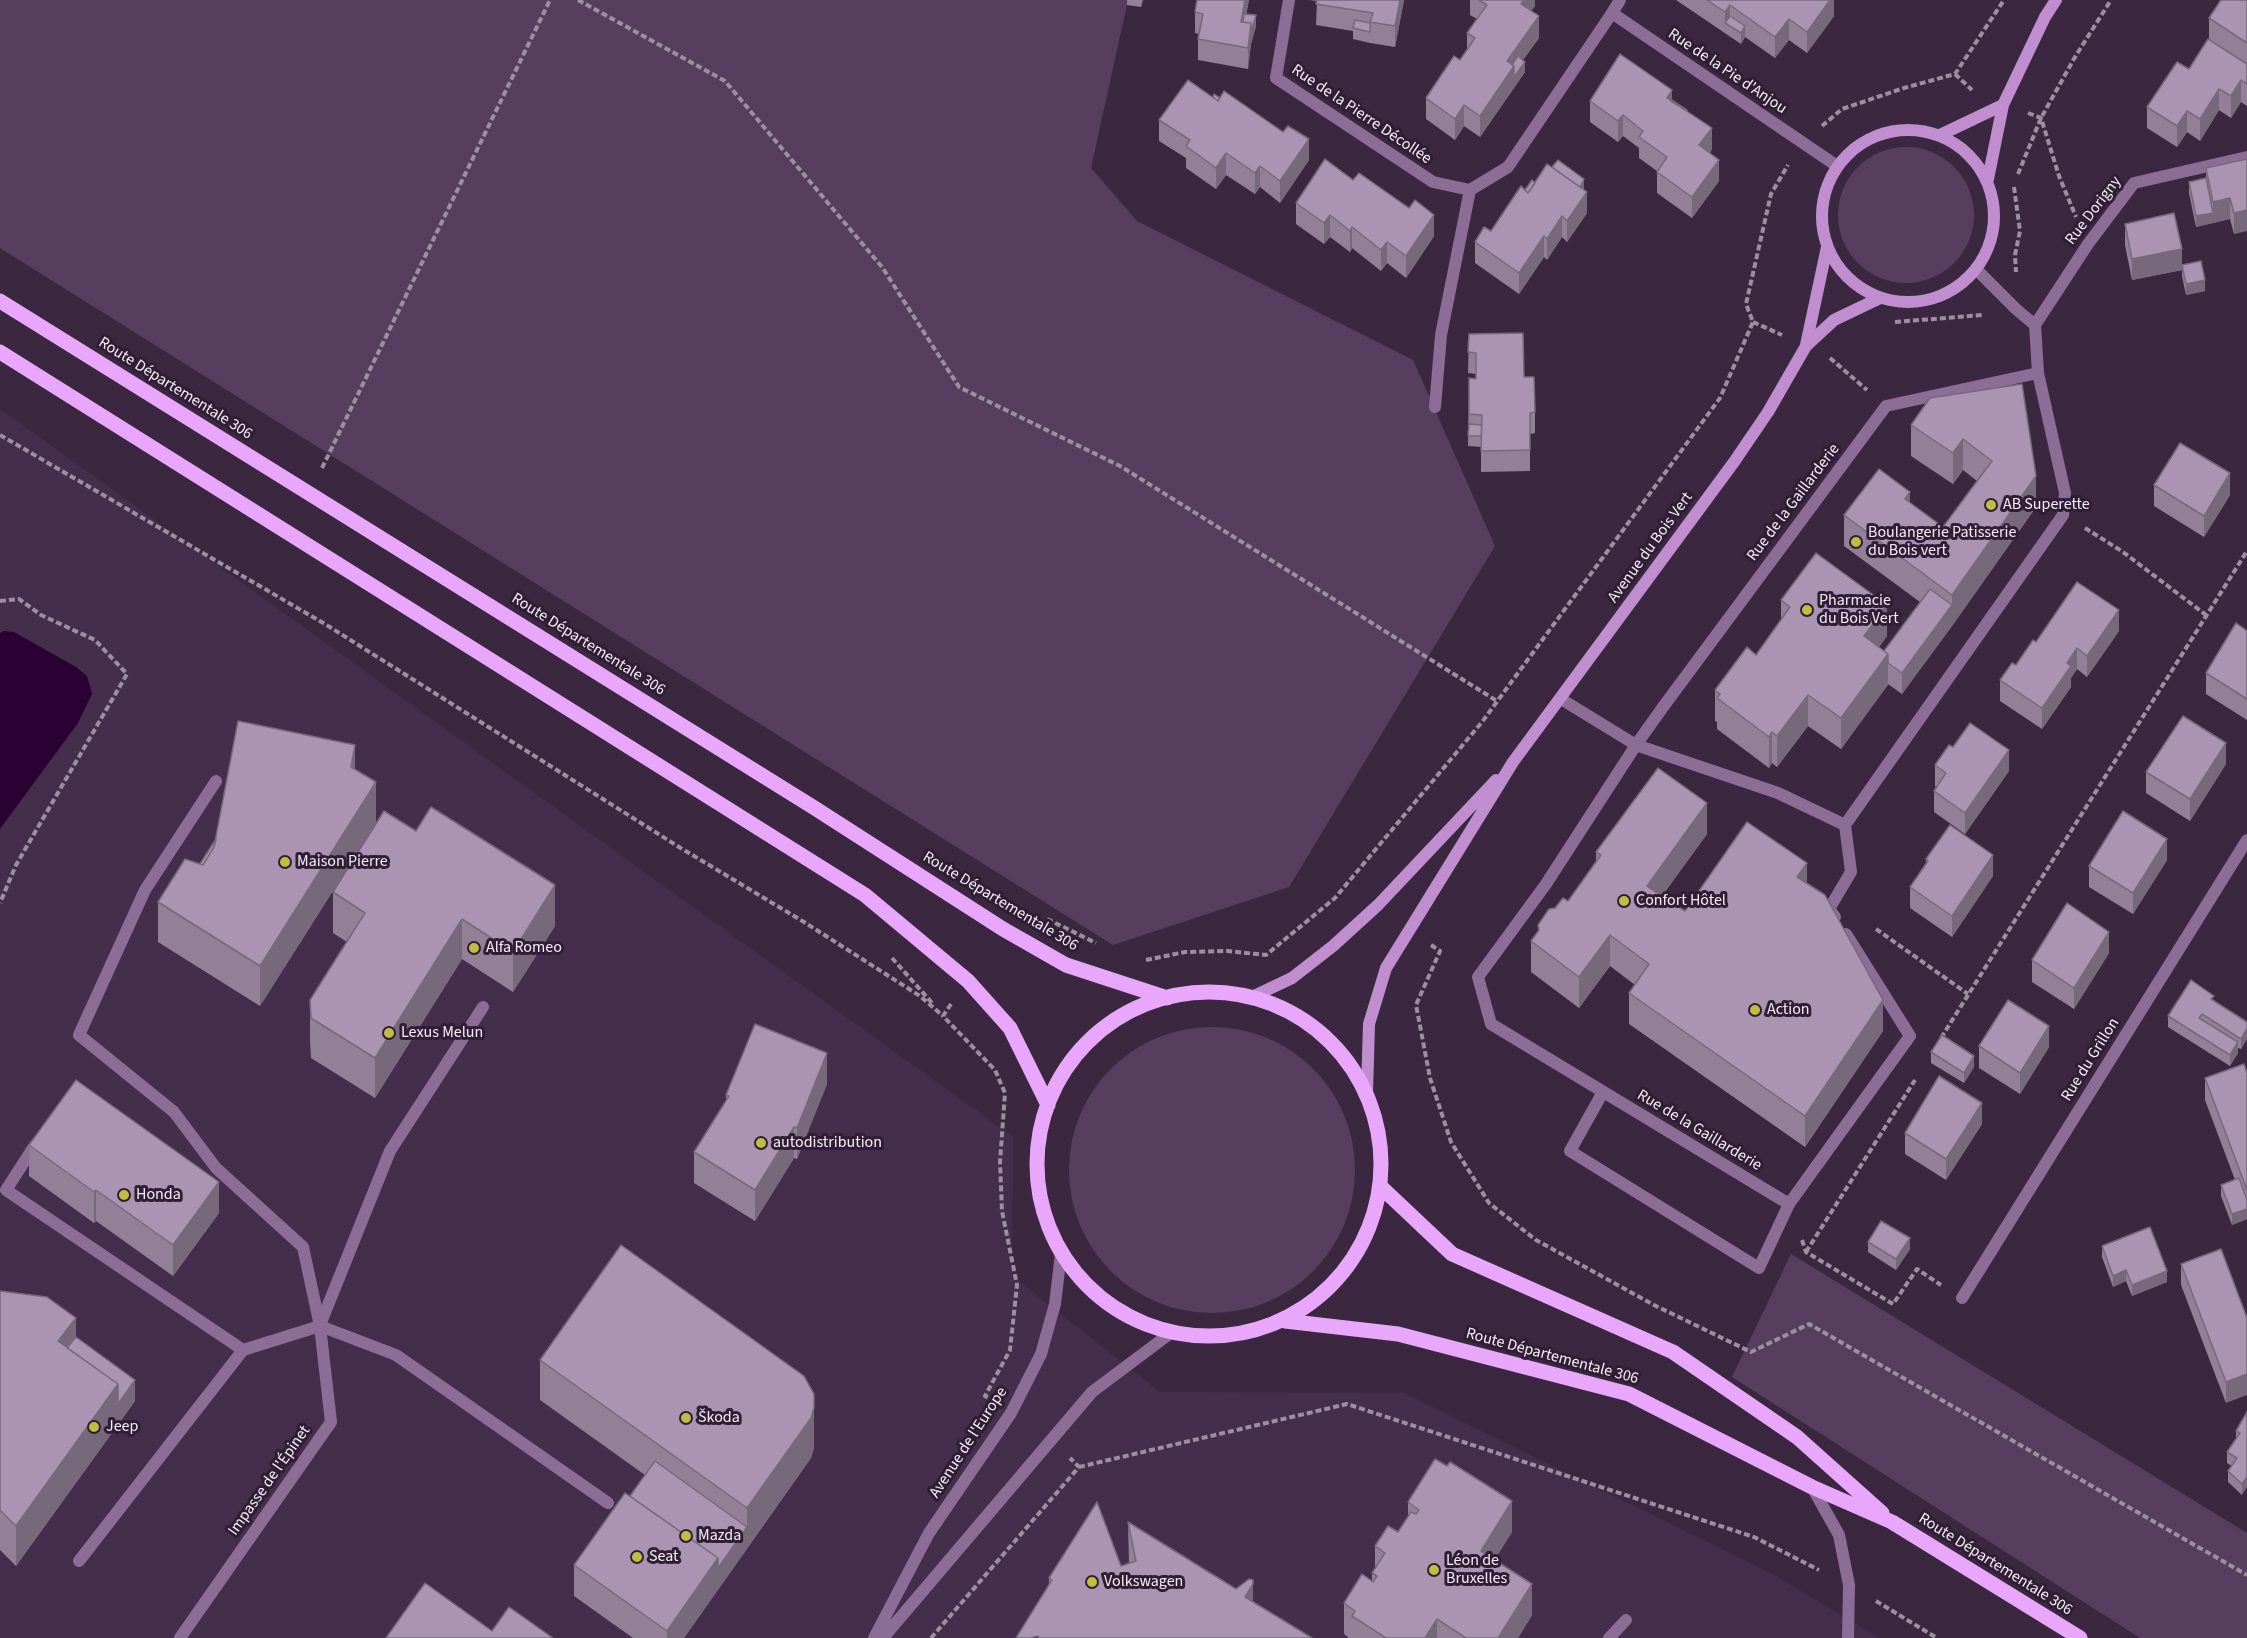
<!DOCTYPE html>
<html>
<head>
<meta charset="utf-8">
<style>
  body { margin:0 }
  canvas { display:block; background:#3b2840 }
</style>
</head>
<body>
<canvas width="2247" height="1638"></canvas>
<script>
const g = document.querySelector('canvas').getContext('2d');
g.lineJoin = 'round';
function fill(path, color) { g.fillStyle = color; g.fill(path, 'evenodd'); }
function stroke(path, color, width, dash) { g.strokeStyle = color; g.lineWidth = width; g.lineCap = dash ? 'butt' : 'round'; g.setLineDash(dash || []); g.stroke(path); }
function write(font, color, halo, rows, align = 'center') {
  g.font = font + ' "Source Sans 3",sans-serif'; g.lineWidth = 6; g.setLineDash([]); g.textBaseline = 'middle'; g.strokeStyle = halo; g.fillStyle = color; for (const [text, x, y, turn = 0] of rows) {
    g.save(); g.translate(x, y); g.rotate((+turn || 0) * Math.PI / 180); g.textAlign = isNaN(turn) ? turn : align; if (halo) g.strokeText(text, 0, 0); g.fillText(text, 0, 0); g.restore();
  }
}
fill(new Path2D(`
  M0,409L1013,1137L1012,1276L1160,1392L1404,1393L1772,1574L1879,1638H0Z`), '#452e4c');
fill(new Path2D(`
  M0,0H1128L1091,168L1137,221L1413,360L1495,546L1289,887L1113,945L0,248Z
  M1838 215a68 68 0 1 1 136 0a68 68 0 1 1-136 0Z
  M1069 1170a143 143 0 1 1 286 0a143 143 0 1 1-286 0Z
  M1791,1254L2247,1533V1638H2140L1732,1377Z`), '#573e5e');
fill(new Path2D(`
  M4,631L14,632L76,667L87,676L92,694L78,723L0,829V633Z`), '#290233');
stroke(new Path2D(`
  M578,0L725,81L882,267L959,387L1120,466L1497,701
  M1955,74L1972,90
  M2028,113L2041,118L2059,176L2076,217
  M1822,126L1842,109L1904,88L1955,74L2004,0
  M2018,174L2041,118L2075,57L2111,0
  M2014,187L2020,231L2015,255L2016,272
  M1753,322L1782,335
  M1895,322L1983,315
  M1830,358L1867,390
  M0,435L325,624L679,847L804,922L920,996L943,1016
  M322,468L550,0
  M2085,528L2123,552L2206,615
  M0,601L19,599L41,615L95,640L127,674L16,865L0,903
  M1047,919L1096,943
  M1876,929L1968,994
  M1431,945L1440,951L1416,1005L1430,1078L1451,1142L1489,1203L1536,1240L1654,1305L1751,1352L1809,1324L2247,1575
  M892,958L933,1004
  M1146,960L1185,952L1227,951L1266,955L1335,898L1482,722L1720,398L1753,322L1746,304L1771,194L1788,165
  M951,1004L943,1016L995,1070L1005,1093L1000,1162L1002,1211L1017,1285L1010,1350L985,1396L989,1398
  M1941,1038L2247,551
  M1802,1240L1806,1252L1893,1304L1917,1269L1941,1285
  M1806,1252L1915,1080
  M1079,1467L1347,1404L1754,1537L1819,1570
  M1876,1601L1937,1638
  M931,1638L1079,1467L1070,1458`), '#9d8ea1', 4, [6, 3]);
stroke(new Path2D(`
  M216,781L145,890L79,1035L174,1112L216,1168L303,1247L320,1326
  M1603,1092L1570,1151L1759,1268L1789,1204
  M35,1145L6,1190L243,1350
  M320,1325L390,1151L483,1007
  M1812,1487L1839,1535L1849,1585L1848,1638
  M79,1561L243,1350L320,1326L396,1355L608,1503
  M1609,1638L1626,1620`), '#8c6d95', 12);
stroke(new Path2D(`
  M1289,0L1276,78L1433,182L1470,190
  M1620,0L1612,13L1837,166
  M2035,325L2088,244L2134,183L2247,157
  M1435,407L1441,335L1470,190L1508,167L1612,13
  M1561,699L1636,745L1778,793L1845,825L2063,515L2065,493L2038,373L2035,325L2016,309L1977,270
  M1835,917L1829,909L1851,872L1845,825
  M1846,934L1910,1036L1789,1204L1491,1024L1478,977L1546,884L1636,745L1663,707L1886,406L2038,373
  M1962,1298L2247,840
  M180,1638L331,1422L320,1326
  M874,1638L929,1533L1011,1413L1041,1354L1055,1304L1061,1254
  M883,1638L1092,1392L1172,1332`), '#8c6d95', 12);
stroke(new Path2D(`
  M1822 216a86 86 0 1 1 172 0a86 86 0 1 1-172 0Z
  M1940,135L2003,105
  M1988,179L2003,105L2045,17L2056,0
  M1806,345L1827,247
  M1252,997L1292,978L1333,946L1378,905L1496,780
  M1367,1092L1369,1024L1386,968L1513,762L1734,462L1768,412L1806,346L1834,320L1880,298`), '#c08ece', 12);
stroke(new Path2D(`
  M0,301L813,807L1003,929L1066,965L1167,998
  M0,352L865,895L968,981L1010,1028L1048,1105
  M1037 1164a172 172 0 1 1 344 0a172 172 0 1 1-344 0Z
  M1381,1187L1452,1254L1673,1352L1797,1437L1882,1513
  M1285,1321L1398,1334L1629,1394L1812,1487L1892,1522L2080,1638`), '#e8a7fa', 15);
fill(new Path2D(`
  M1127,0H1143L1141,7L1127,5Z
  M1197,0H1249L1246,14L1256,26L1251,44L1248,69L1198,60V39L1199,34L1195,33V12Z
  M1309,0H1404L1395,47L1370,43L1353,39V31L1316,25L1317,1Z
  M1470,0H1535V6L1531,11L1539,38L1523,60L1525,72L1480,137L1464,126L1455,140L1426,119V98L1460,60L1467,50V33L1477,19L1470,15Z
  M1676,0H1834V16L1807,53L1789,40L1775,58L1745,37L1741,44Z
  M2247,0V106L2241,102L2231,118L2219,110L2200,141L2187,132L2177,147L2147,128V107L2189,69L2209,39V18Z
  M1213,97L1309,160L1280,203L1260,187L1255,194L1226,175L1216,189L1186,168V158L1159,141V120Z
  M1672,100L1687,111L1712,149L1710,153L1719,181L1692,218L1657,193V171L1639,158V148L1623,136L1618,142L1590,122V101Z
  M2247,159L2234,234L2230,219L2196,227L2189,193V182L2206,178V168Z
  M1535,183L1584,190L1587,213L1567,242L1562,237L1547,260L1544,257L1519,294L1475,263V242L1491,231L1525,190Z
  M1296,203L1434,236L1406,278L1387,263L1381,271L1352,248L1350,252L1330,237L1324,244L1296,224Z
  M2125,224L2182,270L2132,280L2125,245Z
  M2182,265L2205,291L2186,295L2182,276Z
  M1469,334L1524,377L1535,412V433L1530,434V471L1481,472V439V447L1468,446L1469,378L1476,379V374L1468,373Z
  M2022,384L2036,507L1952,626L1902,694L1888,684L1841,749L1808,726L1777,767L1772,763L1769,768L1717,729V722L1715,721V690L1756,655L1781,620V600L1887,636L1879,647L1884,651L1920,602L1844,546V515L1910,503L1943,527L1977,481L1963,470L1953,484L1911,456V425Z
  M2154,485L2230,495L2204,537L2154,506Z
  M2119,631L2087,677L2077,669L2071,678V687L2042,729L2000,701V680L2016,665L2036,642Z
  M2247,631V720L2206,694V673Z
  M1953,747L2009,771L1965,834L1934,812V791L1936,787L1935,786V765Z
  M2226,764L2190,821L2146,793V772Z
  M355,769L376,823L260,1006L158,942V902L200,864Z
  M1707,834L1662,896L1685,911L1807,883L1883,1031L1805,1147L1629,1024V993L1635,985L1610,966L1579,1008L1531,972V941L1538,931V925L1555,908L1568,901L1596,861V852Z
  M1926,859L1993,876L1952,937L1910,908V887L1926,863Z
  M2167,860L2133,914L2089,887V866Z
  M333,892L555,926L513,992L462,959L375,1098L311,1058L310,1040V1000L347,942L333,933Z
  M2109,953L2074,1009L2032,982V960Z
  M2214,1001L2247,1022V1039L2241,1049L2238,1048V1053L2230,1066L2168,1027V1016Z
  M1979,1046L2049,1047L2020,1094L1979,1068Z
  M1931,1052L1974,1067L1964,1083L1931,1063Z
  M2247,1073V1219L2232,1225L2221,1196V1185L2235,1180L2205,1100V1078Z
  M827,1084L797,1159L794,1158L755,1221L694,1183V1152L726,1101V1095Z
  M1982,1124L1946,1180L1905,1154V1133Z
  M29,1145L219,1213L173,1276L96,1221L94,1223L29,1176Z
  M1868,1242L1910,1249L1896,1270L1868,1252Z
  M2102,1246L2167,1282L2132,1296L2126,1281L2113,1287L2102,1257Z
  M2181,1264L2247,1318L2226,1403L2181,1285Z
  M0,1291L76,1337L135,1401L16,1566L0,1550Z
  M540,1360L814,1448L811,1458L684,1638H633L574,1596V1565L630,1496L645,1475L540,1400Z
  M2247,1412L2242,1495L2228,1482V1471L2232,1466L2227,1463V1452L2236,1439V1431Z
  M1408,1502L1512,1532L1494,1560L1532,1615L1518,1638H1349L1344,1634V1603L1372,1581V1573L1375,1568V1546L1398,1532L1408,1517Z
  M1128,1522L1253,1601L1049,1585V1578L1121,1566L1129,1563Z`), '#937f98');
fill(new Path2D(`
  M1245,0H1249L1243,33L1241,22Z
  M1400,0H1404L1395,47V26Z
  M1524,0H1535V6L1521,25V4Z
  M1830,0H1834V16L1807,53V32Z
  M1730,5V26L1725,23V12Z
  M1256,15V26L1251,44L1248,69V48L1251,23Z
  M1539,16V38L1514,72L1525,62V72L1480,137V116L1507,61Z
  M1789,19V40L1775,58V37Z
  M1745,26V37L1741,44V33Z
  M2241,80V102L2231,118V96Z
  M2219,89V110L2200,141V119Z
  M1672,90V111L1667,98Z
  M1464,105V126L1455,140V119Z
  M2187,111V132L2177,147V126Z
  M1623,115V136L1618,142V121Z
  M1712,128V149L1699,167V145Z
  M1309,139V160L1280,203V181Z
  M1226,153V175L1216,189V168Z
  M1719,160V181L1692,218V197Z
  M1260,166V187L1255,194V173Z
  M1584,179V190L1575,194Z
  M1587,192V213L1567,242V221Z
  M2230,198V219L2196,227V216L2213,213V202Z
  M2247,210V231L2234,234V213Z
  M1330,215V237L1324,244V223Z
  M1434,215V236L1406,278V256Z
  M1562,216V237L1547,260V239Z
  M1352,227V248L1350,252V231Z
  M1544,236V257L1519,294V273Z
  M1387,242V263L1381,271V250Z
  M2182,249V270L2132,280V259Z
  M2205,280V291L2186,295V284Z
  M1963,439V470L1953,484V453Z
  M2230,473V495L2204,537V516Z
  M2036,476V507L1952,626L1902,694V673L1952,605V595Z
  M1910,492V523L1905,499Z
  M1887,605V636L1864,667V636Z
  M2119,610V631L2087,677V656Z
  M2077,648V669L2071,678V687L2042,729V708L2067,663Z
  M1888,654V685L1841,749V718Z
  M1808,695V726L1777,767V736Z
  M1772,732V763L1769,768V737Z
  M2226,743V764L2190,821V799Z
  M355,745V785L351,767Z
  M2009,750V771L1965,834V813Z
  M376,782V823L260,1006V966Z
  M1707,803V834L1647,916V886Z
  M2167,839V860L2133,914V893Z
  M1993,855V876L1952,937V916Z
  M1807,863V894L1797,877Z
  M555,885V926L513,992V952Z
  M462,919V959L375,1098V1058Z
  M2109,932V953L2074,1009V988Z
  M1610,935V966L1579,1008V977Z
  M1883,1000V1031L1805,1147V1116Z
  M2049,1026V1047L2020,1094V1073Z
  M2247,1028V1039L2241,1049V1039Z
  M2238,1042V1053L2230,1066V1055Z
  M827,1053V1084L797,1159V1128Z
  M1974,1056V1067L1964,1083V1073Z
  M1982,1103V1124L1946,1180V1159Z
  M794,1127V1158L755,1221V1190Z
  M219,1182V1213L173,1276V1245Z
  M96,1190V1221L94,1223V1192Z
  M2247,1209V1219L2232,1225V1214Z
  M1910,1238V1249L1896,1270V1259Z
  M2126,1270V1281L2113,1287V1276Z
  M2167,1271V1282L2132,1296V1285Z
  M76,1318V1358L58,1341Z
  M2247,1374V1395L2226,1403V1382Z
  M135,1380V1401L16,1566V1526L118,1384Z
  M814,1408V1448L811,1458L684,1638H667V1631L718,1558L747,1527V1508Z
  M2247,1477V1487L2242,1495V1484Z
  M1512,1501V1532L1481,1582V1551Z
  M1253,1584V1625L1245,1597Z
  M1532,1584V1615L1518,1638H1498Z
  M1437,1619V1638H1425Z`), '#78687c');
const building = new Path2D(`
  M1197,0H1245L1241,22L1251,23L1248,48L1198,39L1203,14L1195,12Z
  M1317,0H1400L1395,26L1370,22L1373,13L1316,4Z
  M1479,0H1524L1521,4L1539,16L1507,61L1514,66L1480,116L1464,105L1455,119L1426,98L1454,56L1460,60L1475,38L1467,33L1487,5Z
  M1707,0H1830L1807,32L1789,19L1775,37L1730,5L1725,12Z
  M2221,0H2247V43L2209,18Z
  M1244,14L1256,15L1251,33V23L1243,22Z
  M1730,16L1745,26L1741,33L1725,23Z
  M1355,20L1370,23V32L1353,28Z
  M2208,39L2247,64V84L2241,80L2231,96L2219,89L2200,119L2187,111L2177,126L2147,107L2177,62L2189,69Z
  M1620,54L1672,90L1667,98L1712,128L1699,145L1719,160L1692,197L1657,172L1667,157L1639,137L1643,131L1623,115L1618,121L1590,101Z
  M1518,56L1525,62L1514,77V66L1512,65Z
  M1188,80L1218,101L1224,91L1283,132L1288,126L1309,139L1280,181L1260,166L1255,173L1226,153L1216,168L1186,146L1190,140L1159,120Z
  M1214,94L1220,98L1218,101L1213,97Z
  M1672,100L1687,110V111L1671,101Z
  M1325,159L1353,180L1359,173L1409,208L1415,200L1434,215L1406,256L1387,242L1381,250L1352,227L1350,231L1330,215L1324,223L1296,203Z
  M2247,159V210L2234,213L2230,198L2213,202L2206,168Z
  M1558,160L1584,179L1580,187L1552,167Z
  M1547,164L1587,192L1567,221L1562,216L1547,239L1544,236L1519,273L1475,242L1484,227L1491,231L1521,186L1528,193Z
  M2206,178L2213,213L2196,216L2189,182Z
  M1532,180L1535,183L1528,193L1525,190Z
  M2174,213L2182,249L2132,259L2125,224Z
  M2201,261L2205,280L2186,284L2182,265Z
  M1523,333L1524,377H1534L1535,412L1530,413V450L1481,451L1482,415L1469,414V378L1476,379V353L1468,352L1469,334Z
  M2022,384L2036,476L1952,595L1844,515L1879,469L1910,492L1905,499L1943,527L1992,461L1963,439L1953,453L1911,425L1930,398Z
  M1469,424L1482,425L1481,436H1468Z
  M2180,443L2230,473L2204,516L2154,485Z
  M1816,553L1887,605L1864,636L1888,654L1841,718L1808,695L1777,736L1772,732L1769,737L1717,698L1720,694L1715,690L1747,647L1756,655L1790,607L1781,600Z
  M2077,582L2119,610L2087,656L2077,648L2067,663L2071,666L2042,708L2000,680L2012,663L2016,665L2033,640L2036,642Z
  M1930,589L1952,605L1902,673L1888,663V654L1884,651Z
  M2236,623L2247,631V699L2206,673Z
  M2183,716L2226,743L2190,799L2146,772Z
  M238,721L355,745L351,767L376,782L260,966L158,902L185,859L203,865L214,847Z
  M1970,723L2009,750L1965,813L1934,791L1946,773L1935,765L1949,745L1953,747Z
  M1658,768L1707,803L1647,886L1685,911L1747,822L1807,863L1797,877L1825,895L1883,1000L1805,1116L1629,993L1649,964L1610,935L1579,977L1531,941L1539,930L1538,925L1549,909L1555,908L1563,898L1568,901L1601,855L1596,852Z
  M431,807L555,885L513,952L462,919L375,1058L311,1018L310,1000L365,913L333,892L384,811L416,831Z
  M2123,811L2167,839L2133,893L2089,866Z
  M1950,825L1993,855L1952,916L1910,887L1928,861L1926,859Z
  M216,839L214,847L203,865L200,864Z
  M2067,903L2109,932L2074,988L2032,960Z
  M2191,980L2214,996L2211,999L2247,1022V1028L2241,1039L2202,1014L2199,1018L2238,1042L2230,1055L2168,1016Z
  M2008,1000L2049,1026L2020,1073L1979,1046Z
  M755,1024L827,1053L797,1128L794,1127L755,1190L694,1152L729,1096L726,1095Z
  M1942,1035L1974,1056L1964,1073L1931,1052Z
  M2244,1064L2247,1073V1190L2205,1078Z
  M1939,1076L1982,1103L1946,1159L1905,1133Z
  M76,1080L219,1182L173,1245L96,1190L94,1192L29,1145Z
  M2239,1178L2247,1200V1209L2232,1214L2221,1185Z
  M1881,1221L1910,1238L1896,1259L1868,1242Z
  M2150,1227L2167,1271L2132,1285L2126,1270L2113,1276L2102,1246Z
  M621,1245L804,1376L814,1394V1408L811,1418L747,1508L540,1360Z
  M2221,1249L2247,1318V1374L2226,1382L2181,1264Z
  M0,1291L47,1297L76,1318L58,1341L118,1384L16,1526L0,1510Z
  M76,1337L135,1380L118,1404V1384L67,1348Z
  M2247,1412V1477L2242,1484L2228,1471L2237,1458L2227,1452L2240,1433L2236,1431Z
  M1435,1459L1447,1466L1450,1462L1512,1501L1481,1551L1532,1584L1498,1638H1466L1437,1619L1425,1638H1386L1352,1616L1355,1611L1344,1603L1362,1574L1373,1582L1377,1576L1372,1573L1385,1553L1375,1546L1388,1526L1398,1532L1411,1512L1416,1514L1419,1510L1408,1502Z
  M655,1461L747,1527L718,1568V1558L630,1496Z
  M625,1493L718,1558L667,1631L574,1565Z
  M1097,1502L1121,1566L1136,1561L1128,1522L1236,1589L1249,1579L1253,1580V1584L1245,1597L1312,1638H1039L1038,1636L1030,1638H1016L1052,1580L1049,1578Z
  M425,1583L492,1631L509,1607L553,1638H386Z`);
fill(building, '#ab94b1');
stroke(building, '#78687c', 1.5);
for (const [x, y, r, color] of [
  [1991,505,6,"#bfbe41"],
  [1856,542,6,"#bfbe41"],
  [1807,610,6,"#bfbe41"],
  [285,862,6,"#bfbe41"],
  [1624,901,6,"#bfbe41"],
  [474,948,6,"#bfbe41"],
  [1755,1010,6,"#bfbe41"],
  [389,1033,6,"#bfbe41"],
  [761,1143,6,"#bfbe41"],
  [124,1195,6,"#bfbe41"],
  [686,1418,6,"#bfbe41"],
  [94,1427,6,"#bfbe41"],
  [686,1536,6,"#bfbe41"],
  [637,1557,6,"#bfbe41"],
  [1434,1570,6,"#bfbe41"],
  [1092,1582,6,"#bfbe41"]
]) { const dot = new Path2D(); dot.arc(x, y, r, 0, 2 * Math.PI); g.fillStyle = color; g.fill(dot); stroke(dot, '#301e35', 2); }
write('16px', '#f7ebfa', '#301e35', [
  ["Rue de la Pie d'Anjou",1727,72,34],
  ["Rue de la Pierre Décollée",1361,115,34],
  ["Rue Dorigny",2094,211,-53],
  ["Route Départementale 306",175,389,32],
  ["Rue de la Gaillarderie",1794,503,-53],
  ["Avenue du Bois Vert",1651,548,-54],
  ["Route Départementale 306",588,645,32],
  ["Route Départementale 306",1000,902,31],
  ["Rue du Grillon",2091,1060,-58],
  ["Rue de la Gaillarderie",1699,1131,31],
  ["Route Départementale 306",1552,1357,15],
  ["Avenue de l'Europe",969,1443,-57],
  ["Impasse de l'Épinet",270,1481,-55],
  ["Route Départementale 306",1995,1565,32]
]);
write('16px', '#f7ebfa', '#301e35', [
  ["AB Superette",2003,505],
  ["Boulangerie Patisserie",1868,533],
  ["du Bois vert",1868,551],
  ["Pharmacie",1819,601],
  ["du Bois Vert",1819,619],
  ["Maison Pierre",297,862],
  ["Confort Hôtel",1636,901],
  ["Alfa Romeo",486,948],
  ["Action",1767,1010],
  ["Lexus Melun",401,1033],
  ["autodistribution",773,1143],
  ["Honda",136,1195],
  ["Škoda",698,1418],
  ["Jeep",106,1427],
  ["Mazda",698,1536],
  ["Seat",649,1557],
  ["Léon de",1446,1561],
  ["Bruxelles",1446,1579],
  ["Volkswagen",1104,1582]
], 'left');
</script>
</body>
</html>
